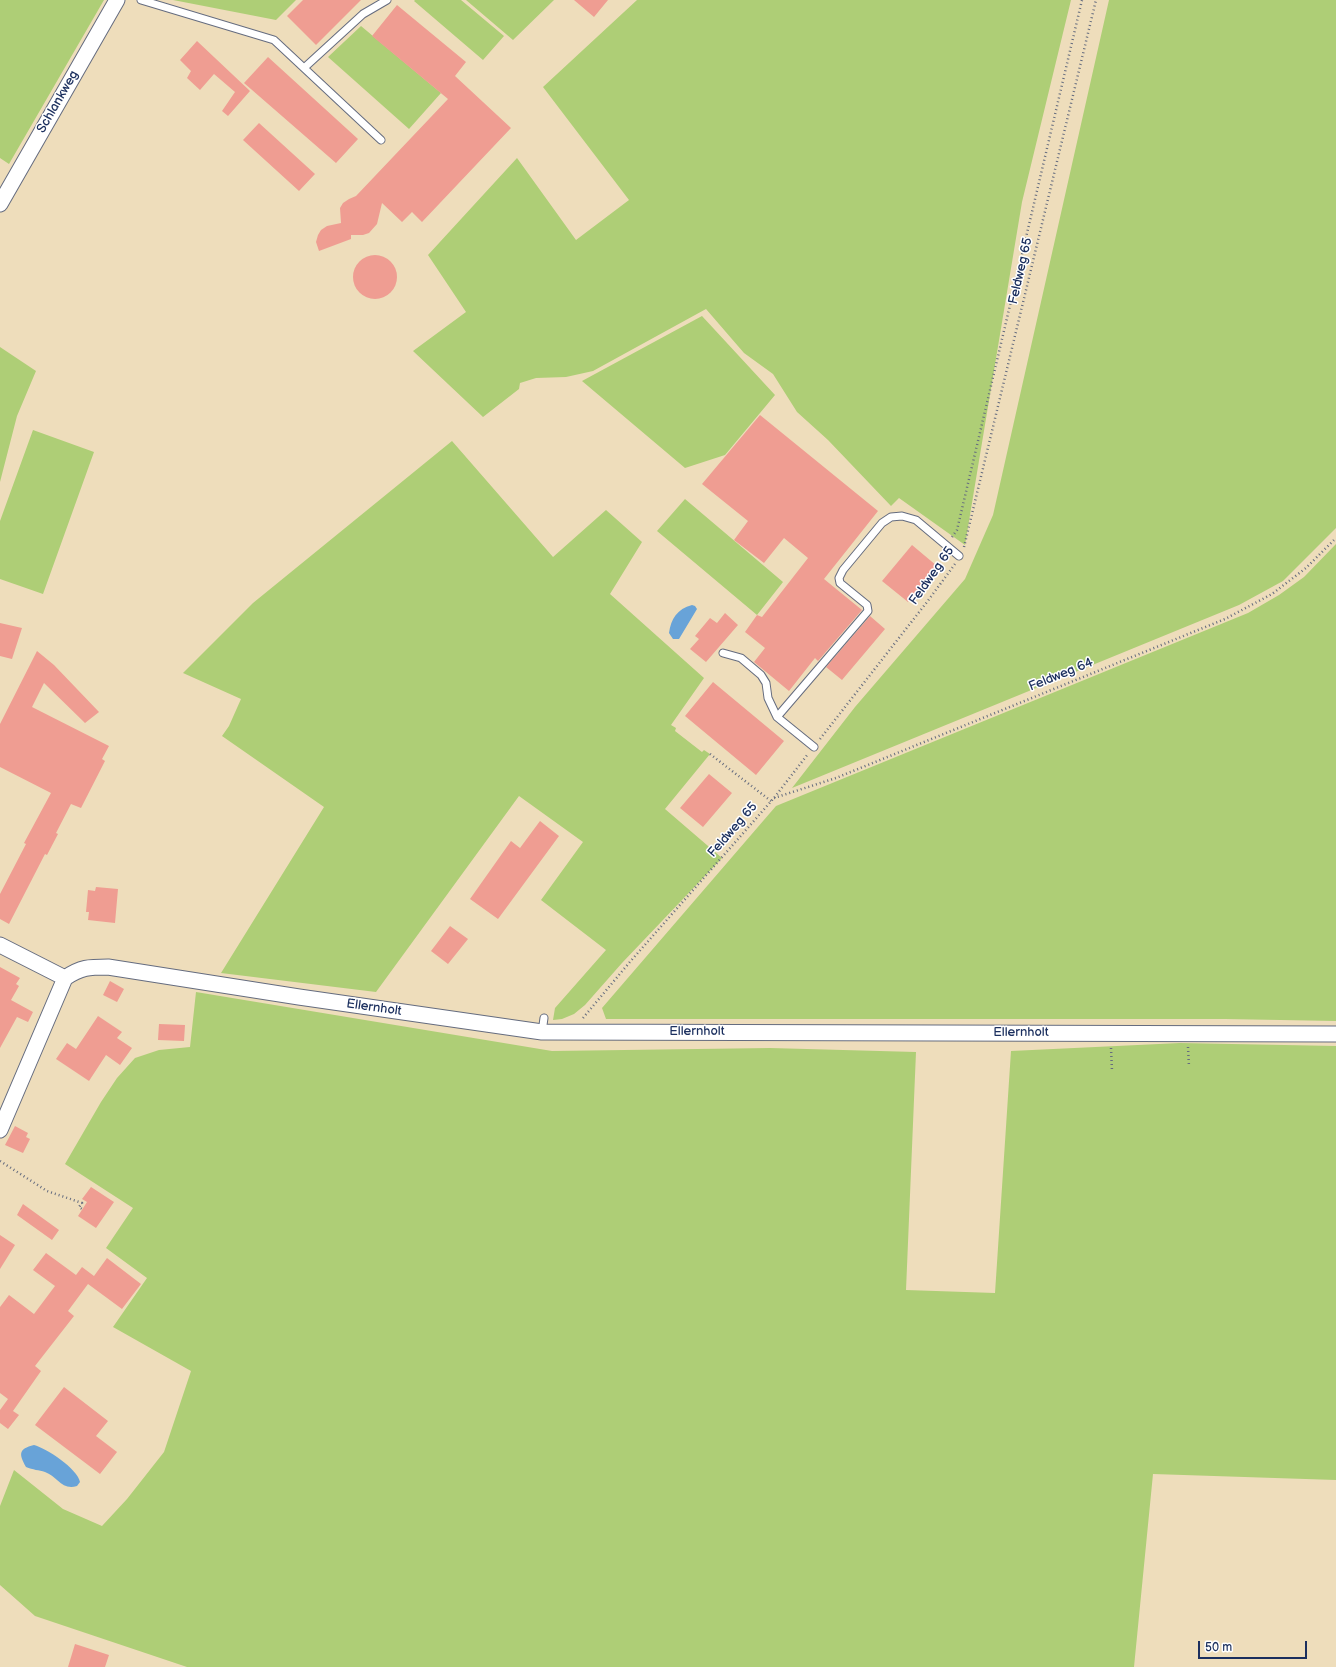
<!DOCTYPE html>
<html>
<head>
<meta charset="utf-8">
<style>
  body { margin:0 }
  #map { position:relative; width:1336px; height:1667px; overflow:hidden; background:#edb; font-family:"Balsamiq Sans",sans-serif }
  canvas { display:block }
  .scale { position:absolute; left:1198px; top:1641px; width:109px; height:18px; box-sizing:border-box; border:2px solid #1b2f5e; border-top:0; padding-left:5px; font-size:12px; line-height:14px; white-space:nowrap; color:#1b2f5e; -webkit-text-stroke:3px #fff; paint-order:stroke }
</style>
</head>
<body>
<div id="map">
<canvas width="1336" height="1667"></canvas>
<div class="scale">50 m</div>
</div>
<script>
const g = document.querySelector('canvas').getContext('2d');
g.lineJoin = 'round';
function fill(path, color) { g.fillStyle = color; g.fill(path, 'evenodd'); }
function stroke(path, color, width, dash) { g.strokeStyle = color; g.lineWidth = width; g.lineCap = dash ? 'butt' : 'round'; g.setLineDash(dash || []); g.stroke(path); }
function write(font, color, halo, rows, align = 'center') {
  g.font = font + ' "Balsamiq Sans",sans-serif'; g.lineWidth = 3; g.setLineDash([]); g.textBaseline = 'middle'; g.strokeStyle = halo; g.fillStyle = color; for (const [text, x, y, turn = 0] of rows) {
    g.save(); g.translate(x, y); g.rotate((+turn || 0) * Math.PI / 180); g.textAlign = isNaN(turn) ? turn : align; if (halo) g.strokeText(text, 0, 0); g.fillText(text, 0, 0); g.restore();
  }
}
fill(new Path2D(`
  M0,0H104L9,164L0,158Z
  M173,0H296L276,20Z
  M415,0H461L504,36L483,60L414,1Z
  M466,0H554L513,40Z
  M637,0H1071L1022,202L965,545L899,498L891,506L828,440L797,412L773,374L744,353L706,309L593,371L566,377L536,378L520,383L519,389L483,417L413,351L466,312L428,255L517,158L576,240L629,200L543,87Z
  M1109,0H1336V528L1283,581L1239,605L792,788L855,707L965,579L993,515Z
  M361,26L441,93L409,129L328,57Z
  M702,316L775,395L725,455L685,468L582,381Z
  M0,347L36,371L17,416L0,482Z
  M33,430L94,452L43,594L0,579V521Z
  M452,441L553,557L606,510L642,542L610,594L704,678L671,725L676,728L675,731L702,752L704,750L710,754L665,809L722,858L622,963L585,1005L574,1014L562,1019L553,1020L555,1008L606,950L541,900L583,842L519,796L376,992L221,973L324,807L222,736L229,726L241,699L183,673L253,603Z
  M685,499L783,582L757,615L657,531Z
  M1336,544V1021L1225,1019H606L602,1008L776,806L1248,613L1279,595L1304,577Z
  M196,992L552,1051L770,1048L916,1052L906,1290L995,1293L1011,1051L1180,1043L1336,1046V1480L1153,1474L1134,1667H187L35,1616L0,1585V1506L14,1470L63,1509L102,1526L127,1499L164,1452L191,1371L113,1327L147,1278L106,1248L133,1208L65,1164L101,1102L117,1078L135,1058L159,1050L190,1047Z`), '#aece76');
fill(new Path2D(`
  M692,605L695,606L697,609L679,639H673L669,633C671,619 677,609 692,605Z
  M34,1445C46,1448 78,1469 80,1482L77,1486C62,1491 57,1476 45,1472C39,1470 33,1470 26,1467C19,1454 18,1449 34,1445Z`), '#68a3d8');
fill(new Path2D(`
  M303,0H361L316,45L287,16Z
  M574,0H608L594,17Z
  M397,5L466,62L455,76L511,128L422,222L412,212L402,222L382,203L377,224L369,233L363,235H351V239L319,251L316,242L318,235L321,230L327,226L341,223L340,208L343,203L349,199L356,196L448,99L372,36Z
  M197,41L250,91L228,116L222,111L235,92L214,74L200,90L187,78L191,71L180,60Z
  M268,57L358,139L336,163L244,83Z
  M259,123L315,174L299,191L243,140Z
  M353 277a22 22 0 1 1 44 0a22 22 0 1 1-44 0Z
  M760,415L878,511L824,579L862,610L818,661L815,658L789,691L754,662L765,648L745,632L757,615L762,617L808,558L784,538L764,563L734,540L748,521L702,484Z
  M912,545L937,566L908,602L882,581Z
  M725,613L738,625L706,662L690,649L699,639L695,636L710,618L717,623Z
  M870,616L885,629L842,680L826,667Z
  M0,623L22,628L12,659L0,656Z
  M37,651L54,665L99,712L85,723L44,683L32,707L109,746L102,759L105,761L81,808L71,804L56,833L58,834L47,855L45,854L9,924L0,919V894L26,844L24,843L51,793L0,767V724Z
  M713,682L784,741L756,775L685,716Z
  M709,774L732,793L703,827L680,808Z
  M540,821L559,836L498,919L470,899L511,841L520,848Z
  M96,887L118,889L115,923L88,920L89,912H86L88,890L95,891Z
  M450,926L468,939L448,964L431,951Z
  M0,967L20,978L16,984L19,986L11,1000L33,1012L28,1022L17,1017L0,1048Z
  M110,981L124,989L117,1002L103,995Z
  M98,1016L122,1032L117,1038L132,1048L120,1065L106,1055L89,1081L56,1059L67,1043L76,1049Z
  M159,1024L185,1025L184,1041L158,1040Z
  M15,1126L28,1133L26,1137L30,1139L23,1153L5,1145Z
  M91,1187L114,1202L96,1228L78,1216L87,1202L82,1199Z
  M23,1204L59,1230L52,1240L17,1215Z
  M0,1235L15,1245L0,1269Z
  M46,1253L76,1275L82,1267L94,1276L107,1258L141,1284L122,1309L88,1284L68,1311L74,1316L35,1366L41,1371L13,1411L19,1415L8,1429L0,1423V1410L8,1399L0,1393V1307L9,1295L34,1314L55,1286L33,1270Z
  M64,1387L108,1421L96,1436L117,1452L100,1474L35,1425Z
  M75,1644L109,1655L105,1667H68Z`), '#ef9d92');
const service = new Path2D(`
  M141,0L274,40L381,140
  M304,68L363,14L387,0
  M723,653L741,658L761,675L766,683L768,698L777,717L814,747
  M777,717L868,611L867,605L840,583L839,578L843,570L882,523L891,517L902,516L916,520L959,556
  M542,1032L544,1018`);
const minor = new Path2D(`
  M0,204L117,0
  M0,945L65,978
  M65,978C81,967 89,967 108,967L299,997L542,1032L1336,1034
  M0,1130L65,978`);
stroke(service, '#656c7f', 9);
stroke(minor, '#656c7f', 17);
stroke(new Path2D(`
  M952,537L957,530L1082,0
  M964,547L1096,0
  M820,739L927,602L955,564
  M710,754L771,801
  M774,798L836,778L1225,619L1272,594L1306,568L1336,538
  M583,1018L629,963L774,798L808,754
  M1188,1047L1189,1067
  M1111,1048L1112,1071
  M0,1161L47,1191L82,1203L79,1207L82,1209`), '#656c7f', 2.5, [1, 3]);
stroke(service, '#fff', 7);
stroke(minor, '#fff', 15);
write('13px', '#1b2f5e', '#fff', [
  ["Schlankweg",58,102,-60],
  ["Feldweg 65",1021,271,-77],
  ["Feldweg 65",932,576,-55],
  ["Feldweg 64",1061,675,-22],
  ["Feldweg 65",733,830,-49],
  ["Ellernholt",374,1008,8],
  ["Ellernholt",697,1032],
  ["Ellernholt",1021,1033]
]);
</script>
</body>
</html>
